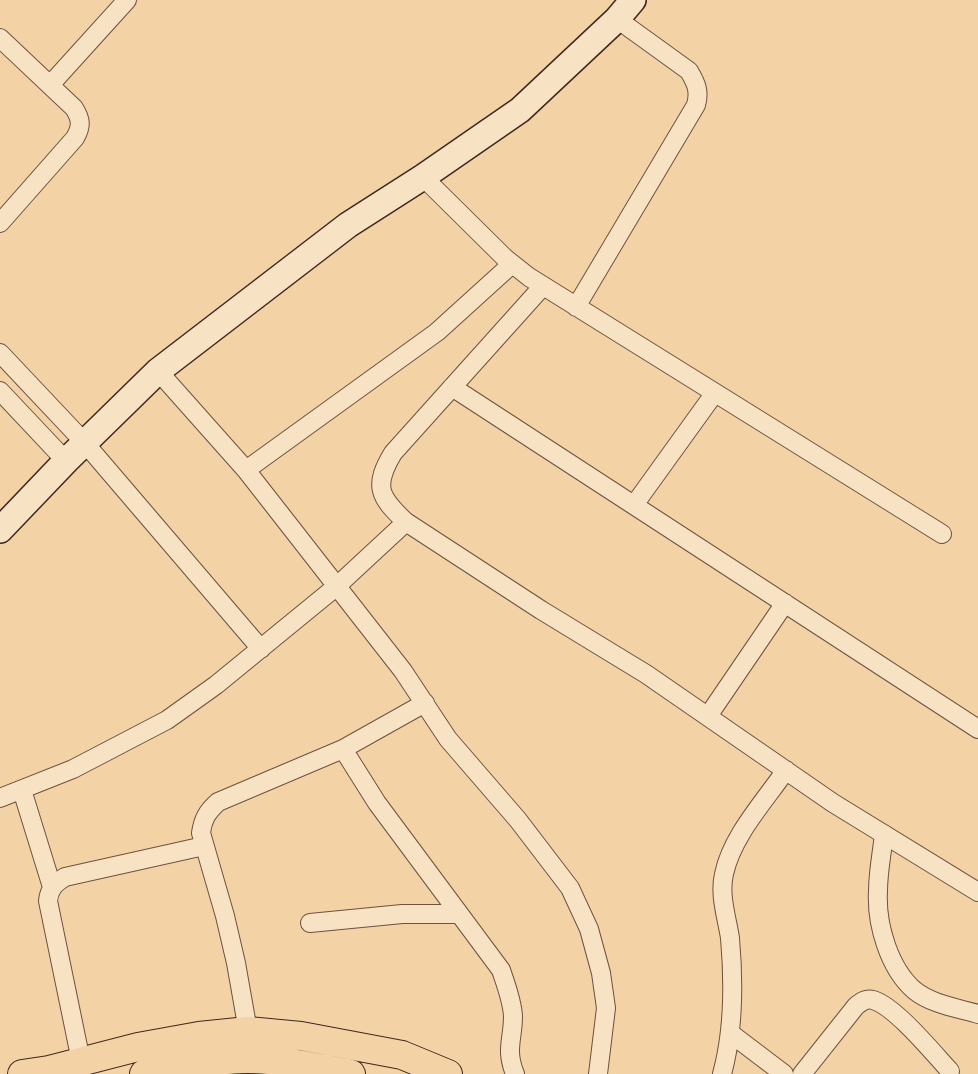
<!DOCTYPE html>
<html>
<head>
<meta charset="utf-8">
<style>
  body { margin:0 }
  canvas { display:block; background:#f3d3a5 }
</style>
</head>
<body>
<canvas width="978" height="1074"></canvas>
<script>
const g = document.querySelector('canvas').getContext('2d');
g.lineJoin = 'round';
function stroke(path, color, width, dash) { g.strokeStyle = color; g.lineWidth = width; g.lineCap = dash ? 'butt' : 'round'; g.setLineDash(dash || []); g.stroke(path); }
const street = new Path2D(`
  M0,38L74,108C81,119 82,126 75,138L0,223
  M50,85L127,0
  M423,177L505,258L529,277L942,534
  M576,307L696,105C700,91 696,83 689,71L617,19
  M0,353L84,442L261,649
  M158,371L246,470L403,671L448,739L518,820L570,888L589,929L601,973L606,1008L598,1074
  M452,387L978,729
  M0,391L66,461
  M246,470L437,332L512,264
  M634,505L714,394
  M406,522L541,610L646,674L833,803L978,892
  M708,716L785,603
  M343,749L377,803L501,970C506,985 512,1000 513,1016C513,1040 505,1049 515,1074
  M22,790L52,887
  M0,798L73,769L167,720L216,685L337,586L406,522C379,497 373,486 393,453L543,286
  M884,834C882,853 878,872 878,891C876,924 889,968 914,990C931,1004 957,1008 978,1014
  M310,923L402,914H459
  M248,1031L236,963L225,916L201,833C203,819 207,812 218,802L343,749L425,703
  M730,1033L784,1074
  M81,1061L48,901C49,889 55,883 65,877L204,846
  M722,1074C734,1030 734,984 730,938C727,918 719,895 724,874C732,836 764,802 786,770
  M802,1074L856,1006C861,1002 866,998 873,1000C895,1006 934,1054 950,1071`);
const secondary = new Path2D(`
  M0,530L66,461L158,371L348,225L423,177L520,110L617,19L633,0`);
const primary = new Path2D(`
  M22,1074L49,1070L138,1047L199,1036L248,1031L301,1036L402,1055L448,1074
  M144,1074C178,1068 213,1059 248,1059C282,1059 317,1068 351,1074`);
stroke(street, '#6c5240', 20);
stroke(secondary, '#3f271f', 28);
stroke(primary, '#3f271f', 30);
stroke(street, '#f7e2c4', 18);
stroke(secondary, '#f7e2c4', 25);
stroke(primary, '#f3d3a5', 28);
</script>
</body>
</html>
